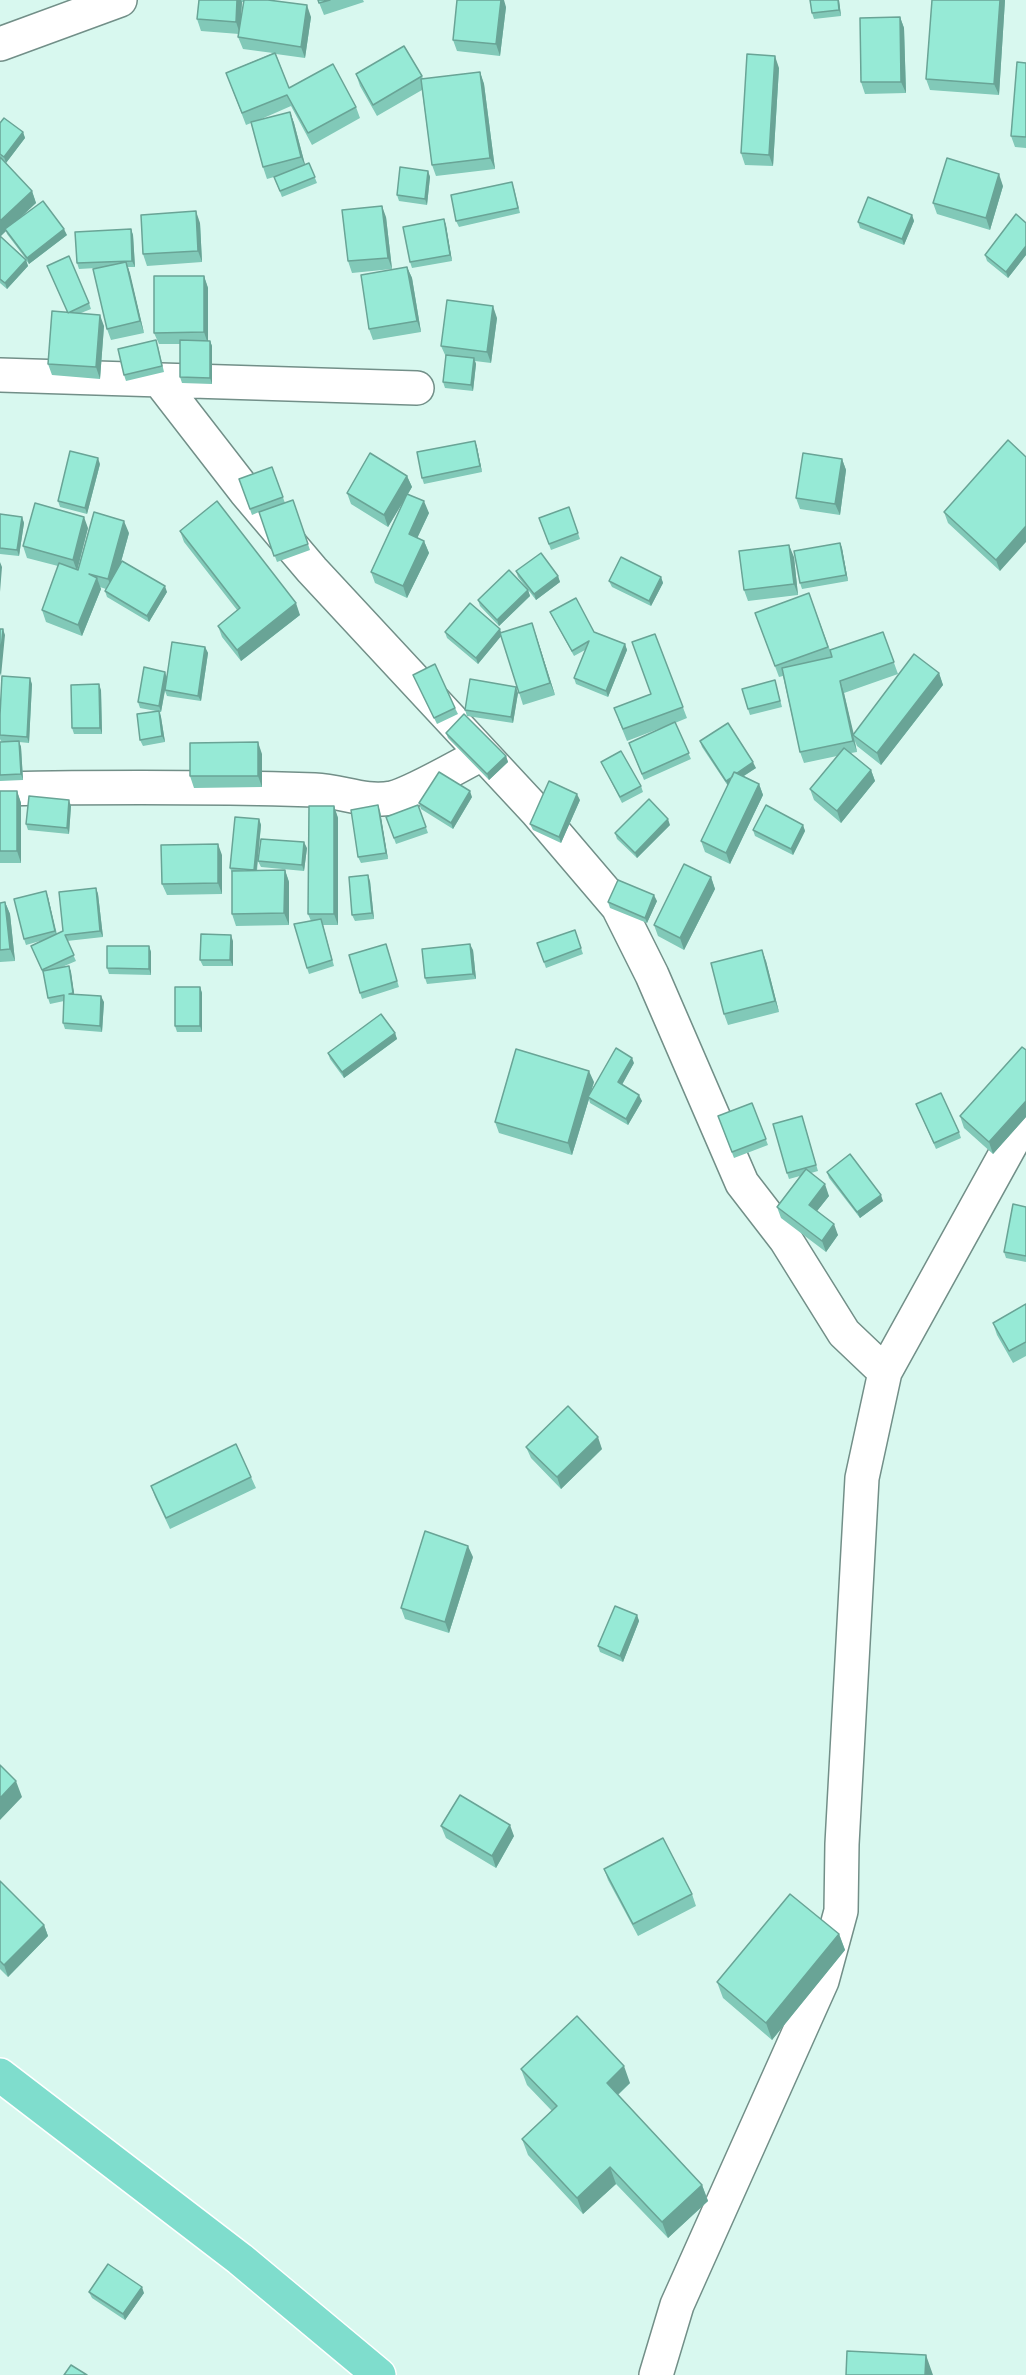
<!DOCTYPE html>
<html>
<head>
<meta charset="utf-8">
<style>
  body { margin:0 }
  canvas { display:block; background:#d8f8ef }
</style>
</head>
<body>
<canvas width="1026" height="2375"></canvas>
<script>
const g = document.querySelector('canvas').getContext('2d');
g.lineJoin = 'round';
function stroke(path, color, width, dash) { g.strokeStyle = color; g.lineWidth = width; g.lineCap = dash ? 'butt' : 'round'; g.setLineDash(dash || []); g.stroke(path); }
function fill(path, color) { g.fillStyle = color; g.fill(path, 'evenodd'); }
const minor = new Path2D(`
  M0,44L120,0
  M0,375L417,388
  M159,380L245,491L312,570L537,812L618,907L652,975L742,1183L786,1240L844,1333L885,1372
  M0,789C105,787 210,787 315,790C342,791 364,803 392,798C413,793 460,765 482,754
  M656,2375L677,2305L822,1981L841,1911L842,1844L862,1478L885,1372L1026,1117`);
const primary = new Path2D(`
  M0,2075L240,2259L379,2375`);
stroke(minor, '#728f88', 36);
stroke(primary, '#fff', 36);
stroke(minor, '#fff', 33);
stroke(primary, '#7fddcd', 33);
fill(new Path2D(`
  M199,0H274V1L311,17L305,58L276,54L289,88L356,107L360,118L312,145L291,106L259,120L290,112L294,123L305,165L309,163L317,183L282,197L274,177L267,179L263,167L251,123L246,125L226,73L273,53L243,49L238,37L239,34L201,31L197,19ZM242,2H244L240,25Z
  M318,0H363L364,2L324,15Z
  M839,0L841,16L814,19L812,13Z
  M1005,0L999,95L930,90L926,79Z
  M506,7L500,56L457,51L453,40Z
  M900,17L904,28L906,93L865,94L861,82Z
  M1026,63V148L1015,147L1011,136Z
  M779,68L773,166L745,165L741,153Z
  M480,72L484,84L495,169L436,176L432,165L422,90L377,116L360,86L356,74L422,76L423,79Z
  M0,123L23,132L25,138L6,163L32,191L36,203L20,218L67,235L29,264L26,260L28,266L7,289L0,283ZM6,231L7,234L26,259L0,236Z
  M428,171L430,177L427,205L399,201L397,195Z
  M1003,186L990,230L937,214L933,203Z
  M514,188L520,213L459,227L456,221Z
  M912,215L914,221L904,245L860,228L858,222Z
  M386,217L392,269L352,273L348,261Z
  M444,219L446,225L452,261L412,268L410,262Z
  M200,223L202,262L147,266L143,254Z
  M1026,223V255L1008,278L987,261L985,255Z
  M131,229L133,235L135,267H128L144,333L111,340L107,329L96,268L79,269L77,263Z
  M47,266L89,303L91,309L81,313L104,326L100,379L52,375L48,364L68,312Z
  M407,267L412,278L421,332L373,340L369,329Z
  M204,276L208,288V341H210L212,346V384L182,383L180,377V344H159L154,333Z
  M497,318L491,363L475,361L476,364L473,391L445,388L443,382L446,357L441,346Z
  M158,346L164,372L126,381L124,375Z
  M475,441L477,447L482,472L424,484L422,478Z
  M1026,457L1000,571L948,523L944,512Z
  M842,459L846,470L840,515L800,509L796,498Z
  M100,464L87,514L60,507L58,501Z
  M272,467L285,503L269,509L293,500L310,550L277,562L259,512L252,515L239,479Z
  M407,476L412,487L408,494L429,513L417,538L424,541L429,553L407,598L375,583L371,572L403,502L388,527L351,504L347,493Z
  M569,507L580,539L551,550L539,518Z
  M0,514L22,517L24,523L19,556L0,554Z
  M88,528L77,570L129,533L120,565L167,592L149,622L107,597L105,591L106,589L100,587L101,589L82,636L46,622L42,610L58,566L27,558L23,546Z
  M180,531L300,615L241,661L222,637L218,626L237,610L184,542Z
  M840,543L842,548L848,581L802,589L800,583Z
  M794,557L798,595L748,601L744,590Z
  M516,571L558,576L560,582L536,600L518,577Z
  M661,577L663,583L651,606L612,587L609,581Z
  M528,590L530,596L499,626L480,606L478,600Z
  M809,593L830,650L883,632L898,674L844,693L853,734L939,673L943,685L881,765L857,746L855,741L857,752L851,753L871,770L875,781L841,823L814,800L810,789L837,756L804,763L800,752L783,676L779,677L755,613Z
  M550,612L594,632L625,644L627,650L608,697L576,684L574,678L585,650L574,656L553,618Z
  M445,632L536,635L555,695L523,705L501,636L478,664L447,638Z
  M655,634L687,718L675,723L691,759L644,780L629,743L666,726L627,741L618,719L651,694Z
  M205,647L208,653L201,701L167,696L165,691L161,712H160L161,717L165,742L143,746L140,740L156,711L140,708L138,702L167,676Z
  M413,675L455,708L458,714L437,724Z
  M775,680L782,707L750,715L748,709Z
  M32,684L29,743L19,742L21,747L23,780L0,781V742H5L1,741L0,739V715Z
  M101,690L102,734H74L72,728Z
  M518,693L513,723L467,716L465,710Z
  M446,733L506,756L508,762L489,780L448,738Z
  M700,741L756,768L744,776L759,784L763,795L730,864L705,852L701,841L728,786L702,747Z
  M262,754V787L194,788L190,776Z
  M601,762L641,786L643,792L622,803Z
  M0,791H17L21,803V863H0Z
  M472,797L453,829L421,809L419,803Z
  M580,800L561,843L533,830L530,824Z
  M418,805L428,833L396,844L386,817Z
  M71,806L69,834L28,830L26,824Z
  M334,806L338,818V925H323L334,966L309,974L307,968L311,921L308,914Z
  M380,811L388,859L361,863L358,857Z
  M259,819L261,825L257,871L285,870L289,882V925L236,926L232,914V873L230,868Z
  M670,825L637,858L617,839L615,833Z
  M803,825L805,831L793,855L755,836L753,830Z
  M307,848L304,871L261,867L258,861Z
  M222,855V894L167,895L162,884Z
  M711,877L715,889L684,950L658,936L654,925Z
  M370,881L374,919L355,921L352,915Z
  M96,888L98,894L103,937L67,941L76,961L62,967L69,966L71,972L74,995L104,1002L102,1032L65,1029L63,1023L64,1001L50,1004L48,998L44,975L31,946L40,941L26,945L24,939L48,897L57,934L63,931Z
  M657,901L647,923L610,908L608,902Z
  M5,902L10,914L15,961L0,962V903Z
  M575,930L583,954L546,968L537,943Z
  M233,941V966H203L200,960Z
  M149,946L151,952V975L109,974L107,968Z
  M388,950L399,987L362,999L360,993Z
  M473,950L476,979L427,984L425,978Z
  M766,961L779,1012L728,1025L724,1014Z
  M200,987L202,993V1032H177L175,1026Z
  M395,1033L397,1039L344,1078L330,1059L328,1053Z
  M1026,1050V1117L993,1154L964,1128L960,1116Z
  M634,1063L622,1085L642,1101L628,1125L590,1103L589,1099L572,1155L499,1133L495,1122L594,1082L591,1092Z
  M752,1103L768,1145L734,1158L718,1116Z
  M916,1104L959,1132L961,1138L936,1149Z
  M802,1116L818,1171L811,1173L829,1196L817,1211L838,1235L826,1252L781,1218L777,1207L800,1176L789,1179L787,1173Z
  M827,1172L883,1201L860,1218L829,1178Z
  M1026,1207V1262L1006,1258L1004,1252Z
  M1026,1304V1356L1013,1363L997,1335L993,1323Z
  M526,1447L602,1449L561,1489L531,1458Z
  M251,1477L256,1488L170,1529L155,1497L151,1486Z
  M473,1557L449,1633L405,1619L401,1608Z
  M637,1615L639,1621L623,1662L600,1652L598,1646Z
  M441,1826L514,1836L496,1868L446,1838Z
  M604,1869L692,1894L696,1906L638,1936L608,1880Z
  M0,1881L44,1925L48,1936L8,1977L0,1969Z
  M839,1934L845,1950L772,2040L723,1998L717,1982Z
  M521,2069L630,2083L618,2095L702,2185L708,2201L668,2238L616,2184L583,2214L528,2155L522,2139L552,2111L527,2085Z
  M89,2292L144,2293L125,2320L92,2298Z`), '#81c9b8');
fill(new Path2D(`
  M237,0H241L242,2L240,34L236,22Z
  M501,0H504L506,7L500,56L496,44Z
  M838,0H839L841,16L839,10Z
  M1000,0H1005L999,95L994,84Z
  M307,5L311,17L305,58L301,47Z
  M900,17L904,28L906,93L901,82Z
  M775,56L779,68L773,166L769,155Z
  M480,72L484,84L495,169L490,158Z
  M290,112L294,123L306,168L301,157Z
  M23,132L25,138L6,163L4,157Z
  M428,171L430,177L427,205L425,199Z
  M999,174L1003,186L990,230L986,218Z
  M32,191L36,203L7,230L5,229L6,231L0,237V221Z
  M382,206L386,217L392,269L388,258Z
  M196,211L200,223L202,262L198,251Z
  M912,215L914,221L904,245L902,239Z
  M444,219L446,225L452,261L450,255Z
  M64,229L67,235L29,264L27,258Z
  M131,229L133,235L135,267L132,261Z
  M1026,246V255L1008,278L1006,272Z
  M26,260L28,266L7,289L5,283Z
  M126,262L130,273L144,333L140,321Z
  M407,267L412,278L421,332L417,321Z
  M204,276L208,288V344L204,332Z
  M493,306L497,318L491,363L487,352Z
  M100,315L104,326L100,379L96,367Z
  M210,341L212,346V384L210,378Z
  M474,358L476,364L473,391L471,385Z
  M475,441L477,447L482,472L480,466Z
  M98,458L100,464L87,514L85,508Z
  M842,459L846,470L840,515L835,504Z
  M407,476L412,487L388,527L384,515Z
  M424,501L429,513L414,545L409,534Z
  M22,517L24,523L19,556L17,550Z
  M84,517L88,528L77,571L73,560Z
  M124,521L129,533L113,591L108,579Z
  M1026,526V542L1000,571L996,560Z
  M424,541L429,553L407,598L403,586Z
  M840,543L842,548L848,581L846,575Z
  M789,545L794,557L798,595L794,584Z
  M0,562L2,567L0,592Z
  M558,576L560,582L536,600L534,594Z
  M661,577L663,583L651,606L649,601Z
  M97,578L101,589L82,636L78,625Z
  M165,586L167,592L149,622L147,616Z
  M528,590L530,596L499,626L497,620Z
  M296,603L300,615L241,661L237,650Z
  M532,623L536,635L555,695L550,683Z
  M3,629L5,635L1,676L0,673V661Z
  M500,629L502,635L478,664L476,658Z
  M625,644L627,650L608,697L606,691Z
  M205,647L208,653L201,701L198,696Z
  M165,672L167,678L161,712L159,706Z
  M939,673L943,685L881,765L877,753Z
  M30,678L32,684L29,743L27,737Z
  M840,681L844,693L854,735H853L857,752L853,741Z
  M99,684L101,690L102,734L100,728Z
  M516,687L518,693L513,723L511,717Z
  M159,711L161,717L165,742L162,736Z
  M19,741L21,747L23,780L21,774Z
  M258,742L262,754V787L258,776Z
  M506,756L508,762L489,780L487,774Z
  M753,762L756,768L728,786L726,781Z
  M871,770L875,781L841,823L837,811Z
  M759,784L763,795L730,864L726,853Z
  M17,791L21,803V863L17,851Z
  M470,791L472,797L453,829L451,823Z
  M577,794L580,800L561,843L559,837Z
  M69,800L71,806L69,834L67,828Z
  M378,805L380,811L388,859L386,853Z
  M334,806L338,818V925L334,914Z
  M259,819L261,825L256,876L254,870Z
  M668,819L670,825L637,858L635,853Z
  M803,825L805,831L793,855L791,849Z
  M304,842L307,848L304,871L302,865Z
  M218,844L222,855V894L218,883Z
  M285,870L289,882V925L284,913Z
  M368,875L370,881L374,919L372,913Z
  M711,877L715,889L684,950L680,938Z
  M96,888L98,894L103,937L100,931Z
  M46,891L48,897L57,937L55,931Z
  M654,895L657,901L647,923L645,918Z
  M5,902L10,914L15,961L10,949Z
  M231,935L233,941V966L230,960Z
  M470,944L473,950L476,979L473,974Z
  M149,946L151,952V975L149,969Z
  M762,950L766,961L779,1012L775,1001Z
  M69,966L71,972L75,999L73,993Z
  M200,987L202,993V1032L200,1026Z
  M101,996L104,1002L102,1032L100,1026Z
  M395,1033L397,1039L344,1078L342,1072Z
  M632,1058L634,1063L620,1088L618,1082Z
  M589,1071L594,1082L589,1098L588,1097L589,1099L572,1155L568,1143Z
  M639,1095L642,1101L628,1125L626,1119Z
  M1026,1101V1117L993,1154L989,1142Z
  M825,1184L829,1196L813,1216L809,1205Z
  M881,1195L883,1201L860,1218L857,1212Z
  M834,1224L838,1235L826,1252L822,1241Z
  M598,1437L602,1449L561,1489L557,1477Z
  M468,1546L473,1557L449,1633L445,1622Z
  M637,1615L639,1621L623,1662L620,1656Z
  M16,1781L22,1797L0,1820V1798Z
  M510,1825L514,1836L496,1868L492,1856Z
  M44,1925L48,1936L8,1977L4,1965Z
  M839,1934L845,1950L772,2040L766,2023Z
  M624,2066L630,2083L613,2099L607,2083Z
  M610,2167L616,2184L583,2214L577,2198Z
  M702,2185L708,2201L668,2238L662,2222Z
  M142,2287L144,2293L125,2320L123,2314Z
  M926,2355L933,2375H925Z`), '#69a496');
const building = new Path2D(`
  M199,0H237L236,22L197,19Z
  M244,0H268L307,5L301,47L238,37Z
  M318,0H330L319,3Z
  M457,0H501L496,44L453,40Z
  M810,0H838L839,10L812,13Z
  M932,0H1000L994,84L926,79Z
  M900,17L901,82H861L860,18Z
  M404,46L422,76L373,105L356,74Z
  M275,53L289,88L333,64L356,107L308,133L287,95L242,113L226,73Z
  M747,54L775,56L769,155L741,153Z
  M1017,62L1026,63V137L1011,136Z
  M480,72L490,158L432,165L421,79Z
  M290,112L301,157L263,167L251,122Z
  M4,118L23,132L4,157L0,154V123Z
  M0,157L32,191L0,221Z
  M947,158L999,174L986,218L933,203Z
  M309,163L315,177L280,191L274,177Z
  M400,167L428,171L425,199L397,195Z
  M512,182L518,208L456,221L451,195Z
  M868,197L912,215L902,239L858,222Z
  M43,201L64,229L27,258L5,229Z
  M382,206L388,258L348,261L342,210Z
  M196,211L198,251L143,254L141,215Z
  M1016,214L1026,223V246L1006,272L985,255Z
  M444,219L450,255L410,262L403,227Z
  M131,229L132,261L77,263L75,232Z
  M0,236L26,260L5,283L0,279Z
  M69,256L89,303L68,313L47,266Z
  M126,262L140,321L107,329L93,269Z
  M407,267L417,321L369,329L361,275Z
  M154,276H204V332L154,333Z
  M447,300L493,306L487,352L441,346Z
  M52,311L100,315L96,367L48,364Z
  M156,340L162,366L124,375L118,349Z
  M180,340L210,341V378L180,377Z
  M446,355L474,358L471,385L443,382Z
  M1008,440L1026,457V526L996,560L944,512Z
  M475,441L480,466L422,478L417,452Z
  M70,451L98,458L85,508L58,501Z
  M370,453L407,476L384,515L347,493Z
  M803,453L842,459L835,504L796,498Z
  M272,467L283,497L250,509L239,479Z
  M407,494L424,501L409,534L424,541L403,586L371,572Z
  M293,500L308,544L274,556L259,512Z
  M217,501L296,603L237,650L218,626L240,608L180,531Z
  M35,503L84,517L73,560L23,546Z
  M569,507L578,533L549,544L539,518Z
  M94,512L124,521L108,579L89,574L97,578L78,625L42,610L59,563L78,570Z
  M0,514L22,517L17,550L0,548Z
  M840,543L846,575L800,583L794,551Z
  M789,545L794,584L744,590L739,551Z
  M541,553L558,576L534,594L516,571Z
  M621,557L661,577L649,601L609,581Z
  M122,561L165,586L147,616L105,591Z
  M509,570L528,590L497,620L478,600Z
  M809,593L828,647L775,666L755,613Z
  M576,598L594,632L625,644L606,691L574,678L589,641L572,651L550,612Z
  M470,603L500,629L476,658L445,632Z
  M532,623L550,683L519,693L500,633Z
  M0,629H3L0,661Z
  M883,632L894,662L840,681L853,741L800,752L782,668L832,657L830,650Z
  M655,634L683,707L623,729L614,708L651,694L632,642Z
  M172,642L205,647L198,696L165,690Z
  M914,654L939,673L877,753L853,735Z
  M435,664L455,708L434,718L413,675Z
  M144,667L165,672L159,706L138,702Z
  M2,676L30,678L27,737L0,735V715Z
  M470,679L516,687L511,717L465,710Z
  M775,680L780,701L748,709L742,689Z
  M99,684L100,728H72L71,685Z
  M159,711L162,736L140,740L137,714Z
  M464,714L506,756L487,774L446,733Z
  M675,722L689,753L642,774L629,743Z
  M728,723L753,762L737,773L734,772L732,777L726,781L700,741Z
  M19,741L21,774L0,775V742Z
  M258,742V776H190V743Z
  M844,748L871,770L837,811L810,789Z
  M621,751L641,786L620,797L601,762Z
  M439,772L470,791L451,823L419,803Z
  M734,772L759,784L726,853L701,841Z
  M549,781L577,794L559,837L530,824Z
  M0,791H17V851H0Z
  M29,796L69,800L67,828L26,824Z
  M649,799L668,819L635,853L615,833Z
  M378,805L386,853L358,857L351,810Z
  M418,805L426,827L394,838L386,817Z
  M766,805L803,825L791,849L753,830Z
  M309,806H334V914H308Z
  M235,817L259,819L254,870L230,868Z
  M261,839L304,842L302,865L258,861Z
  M218,844V883L162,884L161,845Z
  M684,864L711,877L680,938L654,925Z
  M285,870L284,913L232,914V871Z
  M368,875L372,913L352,915L349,877Z
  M618,880L654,895L645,918L608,902Z
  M96,888L100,931L65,935L74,955L42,970L31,946L63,931L59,892Z
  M46,891L55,931L24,939L14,899Z
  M5,902L10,949L0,950V903Z
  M321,919L332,960L307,968L294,924Z
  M575,930L581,948L544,962L537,943Z
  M201,934L231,935L230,960H200Z
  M386,944L397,981L360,993L349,955Z
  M470,944L473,974L425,978L422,949Z
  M107,946H149V969L107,968Z
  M762,950L775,1001L724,1014L711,963Z
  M69,966L73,993L69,994L101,996L100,1026L63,1023L64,995L48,998L43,971Z
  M175,987H200V1026H175Z
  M381,1014L395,1033L342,1072L328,1053Z
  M1022,1047L1026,1050V1101L989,1142L960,1116Z
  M616,1048L632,1058L618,1082L639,1095L626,1119L588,1097Z
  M516,1049L589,1071L568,1143L495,1122Z
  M941,1093L959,1132L934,1143L916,1104Z
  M752,1103L766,1139L732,1152L718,1116Z
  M802,1116L816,1165L787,1173L773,1124Z
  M850,1154L881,1195L857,1212L827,1172Z
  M806,1169L825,1184L809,1205L834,1224L822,1241L777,1207Z
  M1013,1204L1026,1207V1256L1004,1252Z
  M1026,1304V1342L1009,1351L993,1323Z
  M568,1406L598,1437L557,1477L526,1447Z
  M236,1444L251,1477L166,1518L151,1486Z
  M425,1531L468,1546L445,1622L401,1608Z
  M615,1606L637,1615L620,1656L598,1646Z
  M0,1765L16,1781L0,1798Z
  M460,1795L510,1825L492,1856L441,1826Z
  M663,1838L692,1894L633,1924L604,1869Z
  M0,1881L44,1925L4,1965L0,1961Z
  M790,1894L839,1934L766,2023L717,1982Z
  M577,2016L624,2066L607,2083L702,2185L662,2222L610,2167L577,2198L522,2139L557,2106L521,2069Z
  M108,2264L142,2287L123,2314L89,2292Z
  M847,2351L926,2355L925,2375H846Z
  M71,2365L87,2375H64Z`);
fill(building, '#96ead6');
stroke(building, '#69a496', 1.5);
</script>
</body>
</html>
